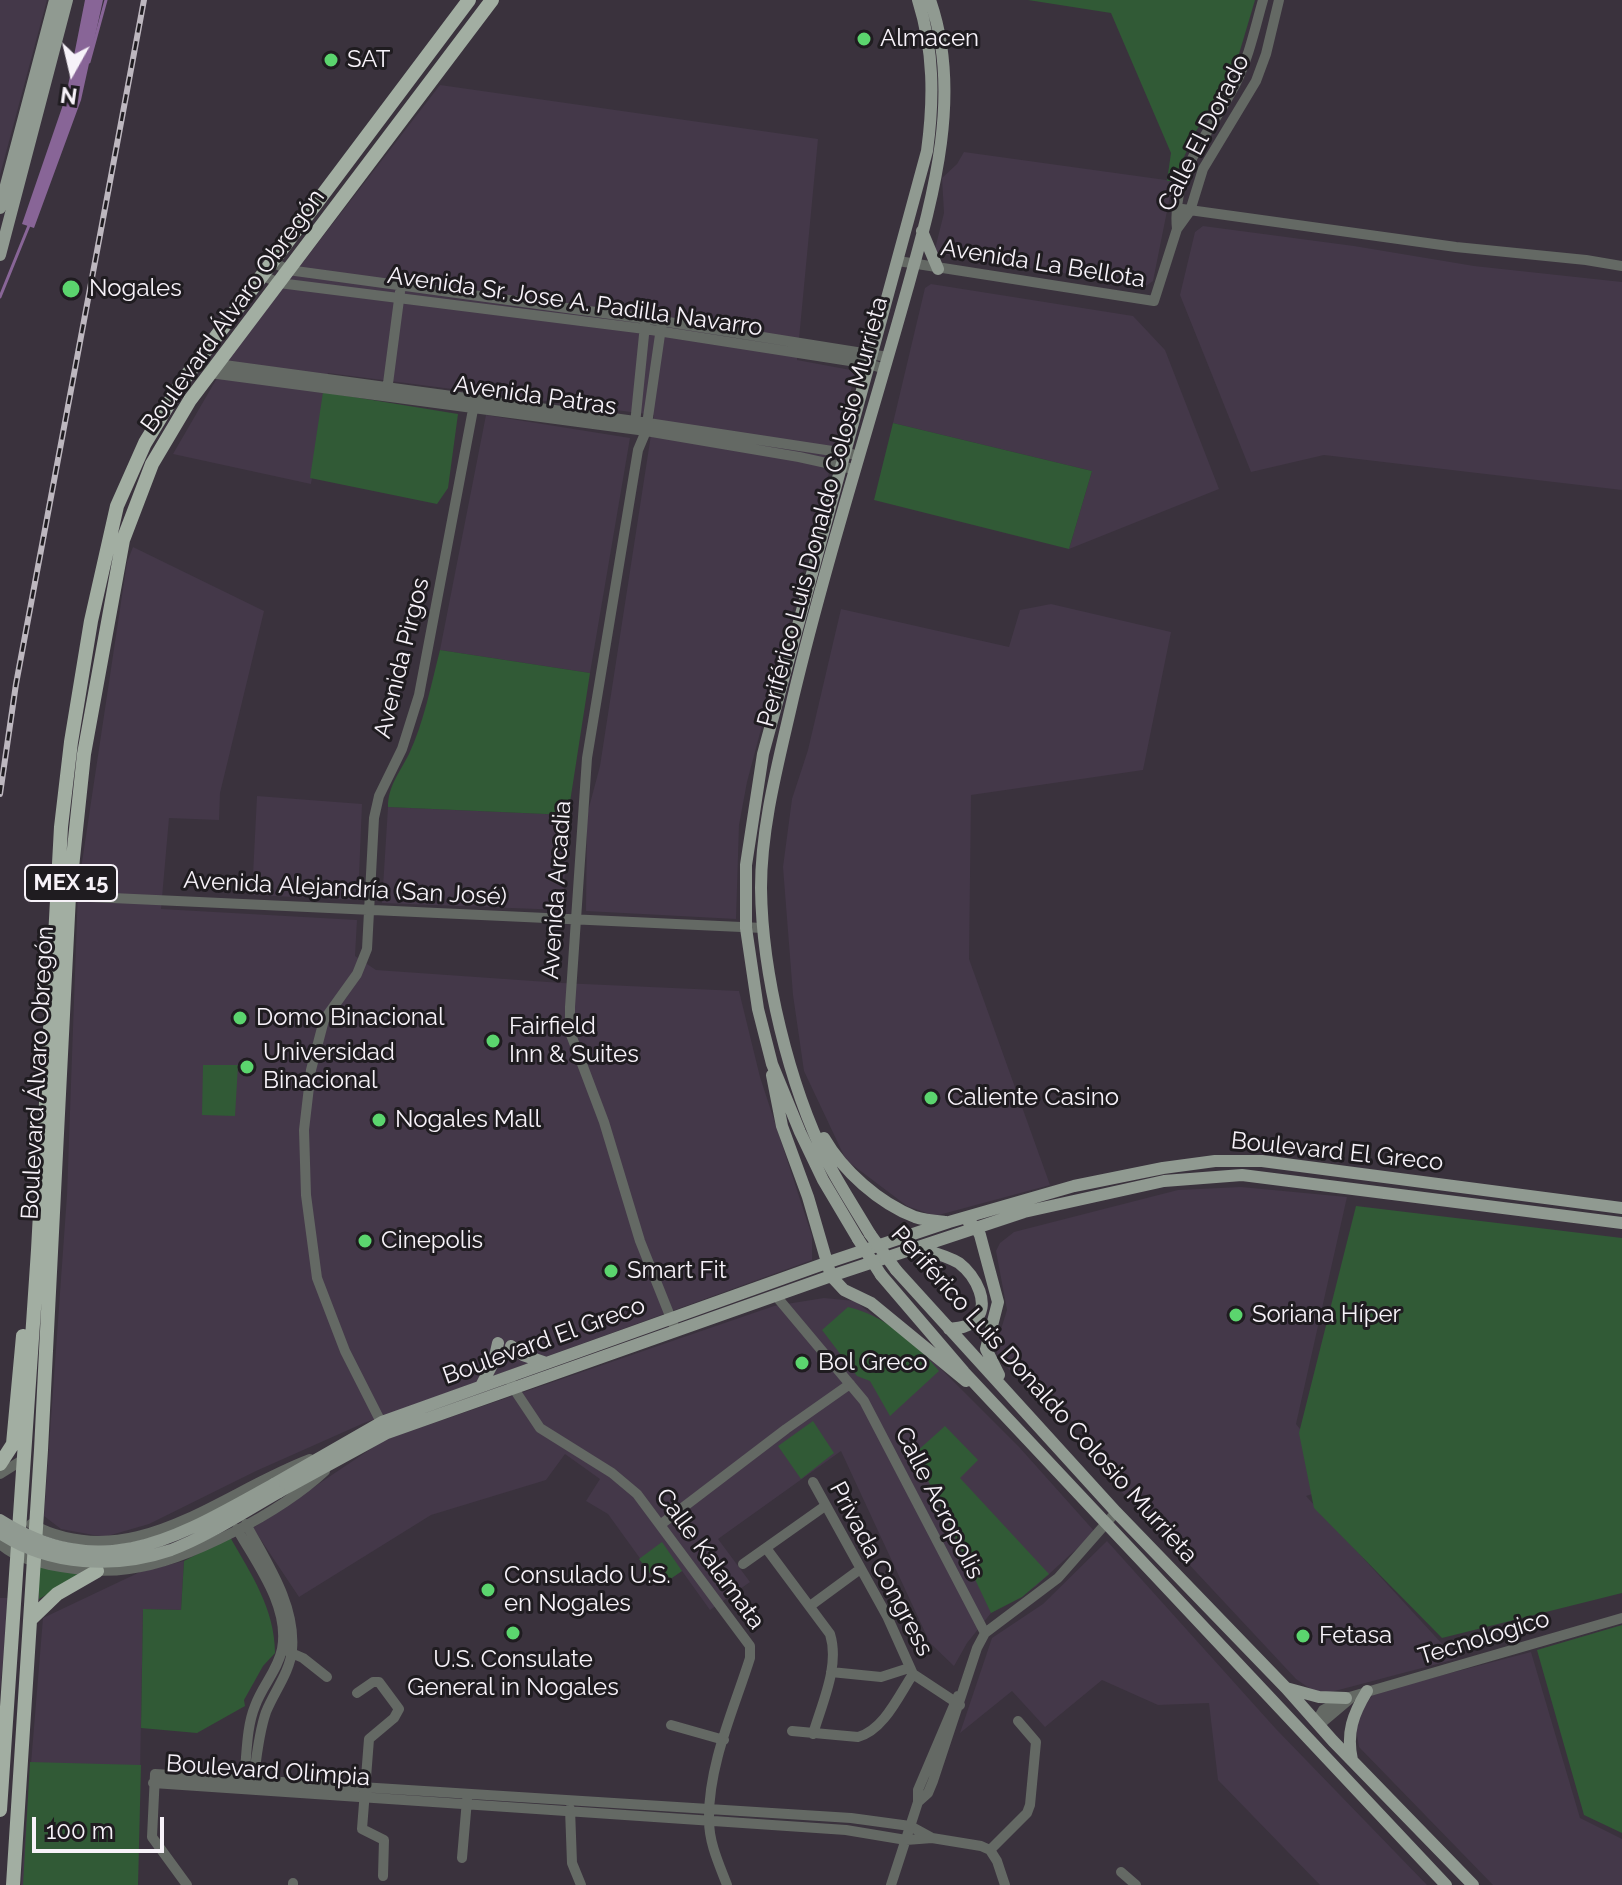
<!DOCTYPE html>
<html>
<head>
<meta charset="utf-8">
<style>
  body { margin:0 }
  #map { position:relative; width:1622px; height:1885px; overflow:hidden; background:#3a323d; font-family:Raleway,sans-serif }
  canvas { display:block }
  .north { position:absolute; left:32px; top:32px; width:80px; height:80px; -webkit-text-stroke:6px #1f1c20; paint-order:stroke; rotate:188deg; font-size:22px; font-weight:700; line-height:32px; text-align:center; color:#f7f2f9 }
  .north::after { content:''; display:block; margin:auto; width:28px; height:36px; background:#f7f2f9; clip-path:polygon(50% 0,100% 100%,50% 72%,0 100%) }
  .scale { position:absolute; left:32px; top:1817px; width:132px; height:36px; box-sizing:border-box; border:4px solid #f7f2f9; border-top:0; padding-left:10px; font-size:24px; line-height:28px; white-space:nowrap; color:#f7f2f9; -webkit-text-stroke:6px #1f1c20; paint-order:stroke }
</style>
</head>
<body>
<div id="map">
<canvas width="1622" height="1885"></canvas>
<div class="north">N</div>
<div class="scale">100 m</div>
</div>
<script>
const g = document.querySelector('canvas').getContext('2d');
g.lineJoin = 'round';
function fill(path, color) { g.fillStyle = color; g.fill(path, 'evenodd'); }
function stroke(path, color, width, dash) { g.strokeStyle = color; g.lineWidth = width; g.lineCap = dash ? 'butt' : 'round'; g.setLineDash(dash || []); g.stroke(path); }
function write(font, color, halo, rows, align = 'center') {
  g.font = font + ' Raleway,sans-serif'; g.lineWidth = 6; g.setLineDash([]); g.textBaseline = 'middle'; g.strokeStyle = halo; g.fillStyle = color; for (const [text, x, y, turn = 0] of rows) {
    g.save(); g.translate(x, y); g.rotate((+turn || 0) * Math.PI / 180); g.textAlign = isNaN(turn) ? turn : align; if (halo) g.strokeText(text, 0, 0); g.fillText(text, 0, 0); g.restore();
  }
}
fill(new Path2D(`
  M0,0H47L0,175Z
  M440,85L818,139L797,360L856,371L747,782L739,825L736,919L586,911L587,815L600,766L654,415L328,373L311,484L173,454L228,359Z
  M964,152L1173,181L1153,281L1146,286L934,253L944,213L942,178L957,164Z
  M1203,226L1354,246L1474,266L1622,282V490L1324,455L1251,472L1180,295L1195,232Z
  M931,284L1133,316L1165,350L1219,489L1069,549L1092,471L893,423L925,288Z
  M486,415L630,438L590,673L440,650Z
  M133,547L264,611L220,793L219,820L169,818L161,909L357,920L355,956L376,970L562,983L739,991L760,1077L812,1236V1260L364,1423L256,1471L149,1524L104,1537L61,1529L44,1516L67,1195L78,889L127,562Z
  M1051,604L1171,632L1143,770L971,795L969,959L1050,1185L935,1216L907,1206L846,1160L804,1071L793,995L783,867L792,799L808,750L841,609L1009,647L1020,610Z
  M257,796L362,804L358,900L252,895Z
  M388,807L568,815L563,910L382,903Z
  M1241,1187L1347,1197L1296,1424L1344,1484L1306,1496L1456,1659L1331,1692H1315L1296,1679L1100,1469L1086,1434L1062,1412L1048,1410L998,1358L996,1345L1007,1310L996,1251L1000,1243L1014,1232L1178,1190Z
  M824,1298L855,1301L937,1365L1020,1448L1095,1532L1036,1586L991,1613L967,1643L954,1666L930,1643L841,1451L718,1539L750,1582L710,1610L682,1571L660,1586L608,1514L586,1501L600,1479L565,1454L546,1480L431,1515L299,1597L253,1528L381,1442L396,1436L774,1306Z
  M1107,1541L1276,1729L1427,1885H1320L1218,1780L1209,1703L1158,1705L1102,1680L1045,1727L1012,1691L960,1733L992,1638L1043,1604Z
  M184,1561L181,1610L143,1609L138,1885H21L43,1618L140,1572Z
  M0,1598H9L0,1691Z
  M1531,1652L1580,1818L1622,1839V1885H1493L1359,1747L1356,1729L1364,1707L1374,1693Z`), '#443849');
fill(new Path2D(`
  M1028,0H1255L1236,64L1195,133L1173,181H1167L1171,153L1111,13Z
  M323,392L458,414L448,488L437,504L310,478Z
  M893,423L1092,471L1069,549L874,500Z
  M440,650L590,673L568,815L388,807C388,786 400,772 409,754C424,722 431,685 440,650Z
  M203,1065H238L235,1116L202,1115Z
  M1356,1206L1622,1238V1593L1442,1638L1314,1508L1299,1433Z
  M848,1307C884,1315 916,1343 939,1371L890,1416L870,1381L857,1376L822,1330Z
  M813,1421L834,1453L801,1479L778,1446Z
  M945,1426L978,1460L960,1478L1049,1574L1022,1597L991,1613L915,1453Z
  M230,1537C251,1574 275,1609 275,1653L263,1666L244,1700L245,1706L197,1733L141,1728L143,1609L181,1610L184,1561Z
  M662,1542L682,1571L660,1586L639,1559Z
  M39,1559L90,1570L39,1599Z
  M1622,1625V1833L1584,1815L1537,1650Z
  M30,1762L141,1765L138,1885H23Z`), '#315a36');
fill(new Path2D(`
  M85,0H103L81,100L34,228L22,224L66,96Z`), '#886597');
stroke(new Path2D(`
  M89,62L106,0
  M0,297L30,223`), '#886597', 3);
stroke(new Path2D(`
  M1175,208L1456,247L1586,260L1622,266
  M1177,229C1171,171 1212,131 1236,83C1249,57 1255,28 1263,0
  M271,261L288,270L662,321L888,357
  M898,261L1154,301L1177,229L1190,211L1203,169L1256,81L1266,54L1279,0
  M261,275L279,283L645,329L869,364L885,369
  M662,321L646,431L638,450L587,758L570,1007V1032L604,1122L640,1241L674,1326
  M217,364L635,421L852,454
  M210,373L646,431L799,457L849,468
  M387,391L400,292
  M635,424L645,325
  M69,896L763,928
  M776,1296L864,1401L985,1633
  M511,1382L514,1389L540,1428L612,1473L637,1494L750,1646V1658C734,1709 708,1765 709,1820C709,1843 719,1864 727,1885
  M384,1428L345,1351L317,1278L306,1195L304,1130L311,1070L324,1020L357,974L367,949L374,818L379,796L402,749L419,695L475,399
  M0,1474L24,1459
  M813,1482L887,1616L913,1674L960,1705
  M31,1524C132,1577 219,1493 310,1459
  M246,1524C267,1563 296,1605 292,1650C290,1672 274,1692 266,1712C258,1735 256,1762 253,1785
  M660,1525L786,1429L850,1384
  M237,1529C257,1564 290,1607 282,1649C278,1670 262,1686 255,1706C246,1728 247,1756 244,1779
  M0,1544C14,1557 32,1561 50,1565C77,1570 102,1573 129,1569C188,1562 282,1511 325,1471
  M766,1548L830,1634C840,1666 822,1703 813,1734
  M743,1564L825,1506
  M810,1606L859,1570
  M289,1652L303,1658L327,1677
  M831,1672L881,1677L909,1668
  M357,1693L373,1682H379L399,1709L394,1718L369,1739L362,1829L384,1840L383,1876
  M1316,1722L1323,1710L1346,1698L1622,1618
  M1316,1722L1324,1721L1350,1699
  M671,1725L724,1740
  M792,1731L858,1737C884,1730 899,1695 913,1674
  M153,1783L846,1830L906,1840L932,1838L981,1846L990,1850L997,1861L1005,1885
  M918,1802L928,1793L933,1781L977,1648L985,1633L1058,1578L1116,1512
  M570,1809L572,1863L581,1885
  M990,1850L1027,1813L1030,1805L1036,1742L1018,1721
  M462,1858L467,1800
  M1121,1872L1136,1885
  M293,1883V1885
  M187,1885L152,1837L155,1774L851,1818L910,1826L932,1838
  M891,1885L918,1802V1790L958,1696`), '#646964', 10);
stroke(new Path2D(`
  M0,208L55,0
  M922,231L938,269
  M0,255L67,0
  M772,1075L782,1126L808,1197L831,1276L844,1290L871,1303L966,1381
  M824,1138C843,1171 879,1203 915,1217C924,1220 936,1221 946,1222
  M969,1223L976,1227L980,1235L998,1302L986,1349L999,1375
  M870,1234C856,1210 840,1186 827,1161C789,1085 762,974 761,888C761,825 779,760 793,698C826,560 869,426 907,290C933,197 963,94 930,0
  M858,1239L823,1180L800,1132L772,1064L758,1009L746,928V865L763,754L927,151C934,99 934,51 918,0
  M917,1248C931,1252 946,1255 959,1263C975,1275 993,1306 973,1322C966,1328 957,1328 949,1329
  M896,1270L1116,1512L1286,1688L1333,1741L1473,1885
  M881,1275L964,1372L1446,1885
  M511,1346L523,1355L546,1363
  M481,1386L494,1361L498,1343
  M274,1484L382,1422L826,1263L949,1222L1074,1186L1163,1168L1215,1161H1262L1622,1208
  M279,1492L387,1433L831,1276L1024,1212L1164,1181L1242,1175L1622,1223
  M1286,1688L1319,1697L1346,1698
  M1352,1760C1346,1733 1353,1714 1367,1691`), '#909a91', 12);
stroke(new Path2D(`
  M0,1464L13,1444L23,1336
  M30,1620L57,1594L97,1571
  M0,1810L38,1250L61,827L71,742L91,621L117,506L145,443L182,382L469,0
  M13,1885L41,1450L69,896L84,754L123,540L152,464L190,400L492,0`), '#a2aea2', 14);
const rail = new Path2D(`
  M0,794L16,684L144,0`);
stroke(rail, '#bdb7bf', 6);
stroke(rail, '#1f1c20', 3, [9]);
stroke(new Path2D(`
  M870,1234L896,1270
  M858,1239L881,1275
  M0,1520C105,1586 179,1536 274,1484
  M0,1533C50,1566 115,1569 171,1550C208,1536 244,1512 279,1492`), '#909a91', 12);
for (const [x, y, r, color] of [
  [864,39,8,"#5bd56e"],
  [331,60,8,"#5bd56e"],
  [71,289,10,"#5bd56e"],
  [240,1018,8,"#5bd56e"],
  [493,1041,8,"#5bd56e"],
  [247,1067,8,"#5bd56e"],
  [931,1098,8,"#5bd56e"],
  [379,1120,8,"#5bd56e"],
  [365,1241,8,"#5bd56e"],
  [611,1271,8,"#5bd56e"],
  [1236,1315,8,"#5bd56e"],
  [802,1363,8,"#5bd56e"],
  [488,1590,8,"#5bd56e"],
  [513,1633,8,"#5bd56e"],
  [1303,1636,8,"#5bd56e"]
]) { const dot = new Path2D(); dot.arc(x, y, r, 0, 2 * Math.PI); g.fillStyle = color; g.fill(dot); stroke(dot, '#1f1c20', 3); }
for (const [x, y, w] of [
  [71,883,92]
]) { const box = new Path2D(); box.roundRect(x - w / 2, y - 18, w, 36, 6); g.fillStyle = '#1f1c20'; g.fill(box); stroke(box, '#f7f2f9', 2); }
write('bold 22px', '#f7f2f9', null, [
  ["MEX 15",71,883]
]);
write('24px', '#f7f2f9', '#1f1c20', [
  ["Almacen",880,39],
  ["SAT",347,60],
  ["Nogales",89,289],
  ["Domo Binacional",256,1018],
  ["Fairfield",509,1027],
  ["Inn & Suites",509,1055],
  ["Universidad",263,1053],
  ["Binacional",263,1081],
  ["Caliente Casino",947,1098],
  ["Nogales Mall",395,1120],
  ["Cinepolis",381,1241],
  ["Smart Fit",627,1271],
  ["Soriana Híper",1252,1315],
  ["Bol Greco",818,1363],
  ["Consulado U.S.",504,1576],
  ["en Nogales",504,1604],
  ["Fetasa",1319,1636],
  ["U.S. Consulate",513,1660,"center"],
  ["General in Nogales",513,1688,"center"]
], 'left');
write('24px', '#f7f2f9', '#1f1c20', [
  ["Calle El Dorado",1204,133,-63],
  ["Avenida La Bellota",1043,264,9],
  ["Avenida Sr. Jose A. Padilla Navarro",575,302,8],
  ["Boulevard Álvaro Obregón",233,311,-54],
  ["Avenida Patras",535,396,8],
  ["Periférico Luis Donaldo Colosio Murrieta",823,512,-75],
  ["Avenida Pirgos",402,658,-76],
  ["Avenida Alejandría (San José)",345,889,3],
  ["Avenida Arcadia",557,890,-86],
  ["Boulevard Álvaro Obregón",38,1073,-87],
  ["Boulevard El Greco",1337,1152,6],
  ["Boulevard El Greco",544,1341,-20],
  ["Periférico Luis Donaldo Colosio Murrieta",1044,1395,48],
  ["Calle Acropolis",939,1503,63],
  ["Calle Kalamata",710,1559,54],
  ["Privada Congress",881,1569,62],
  ["Tecnologico",1484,1638,-17],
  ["Boulevard Olimpia",268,1771,4]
]);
</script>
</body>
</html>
